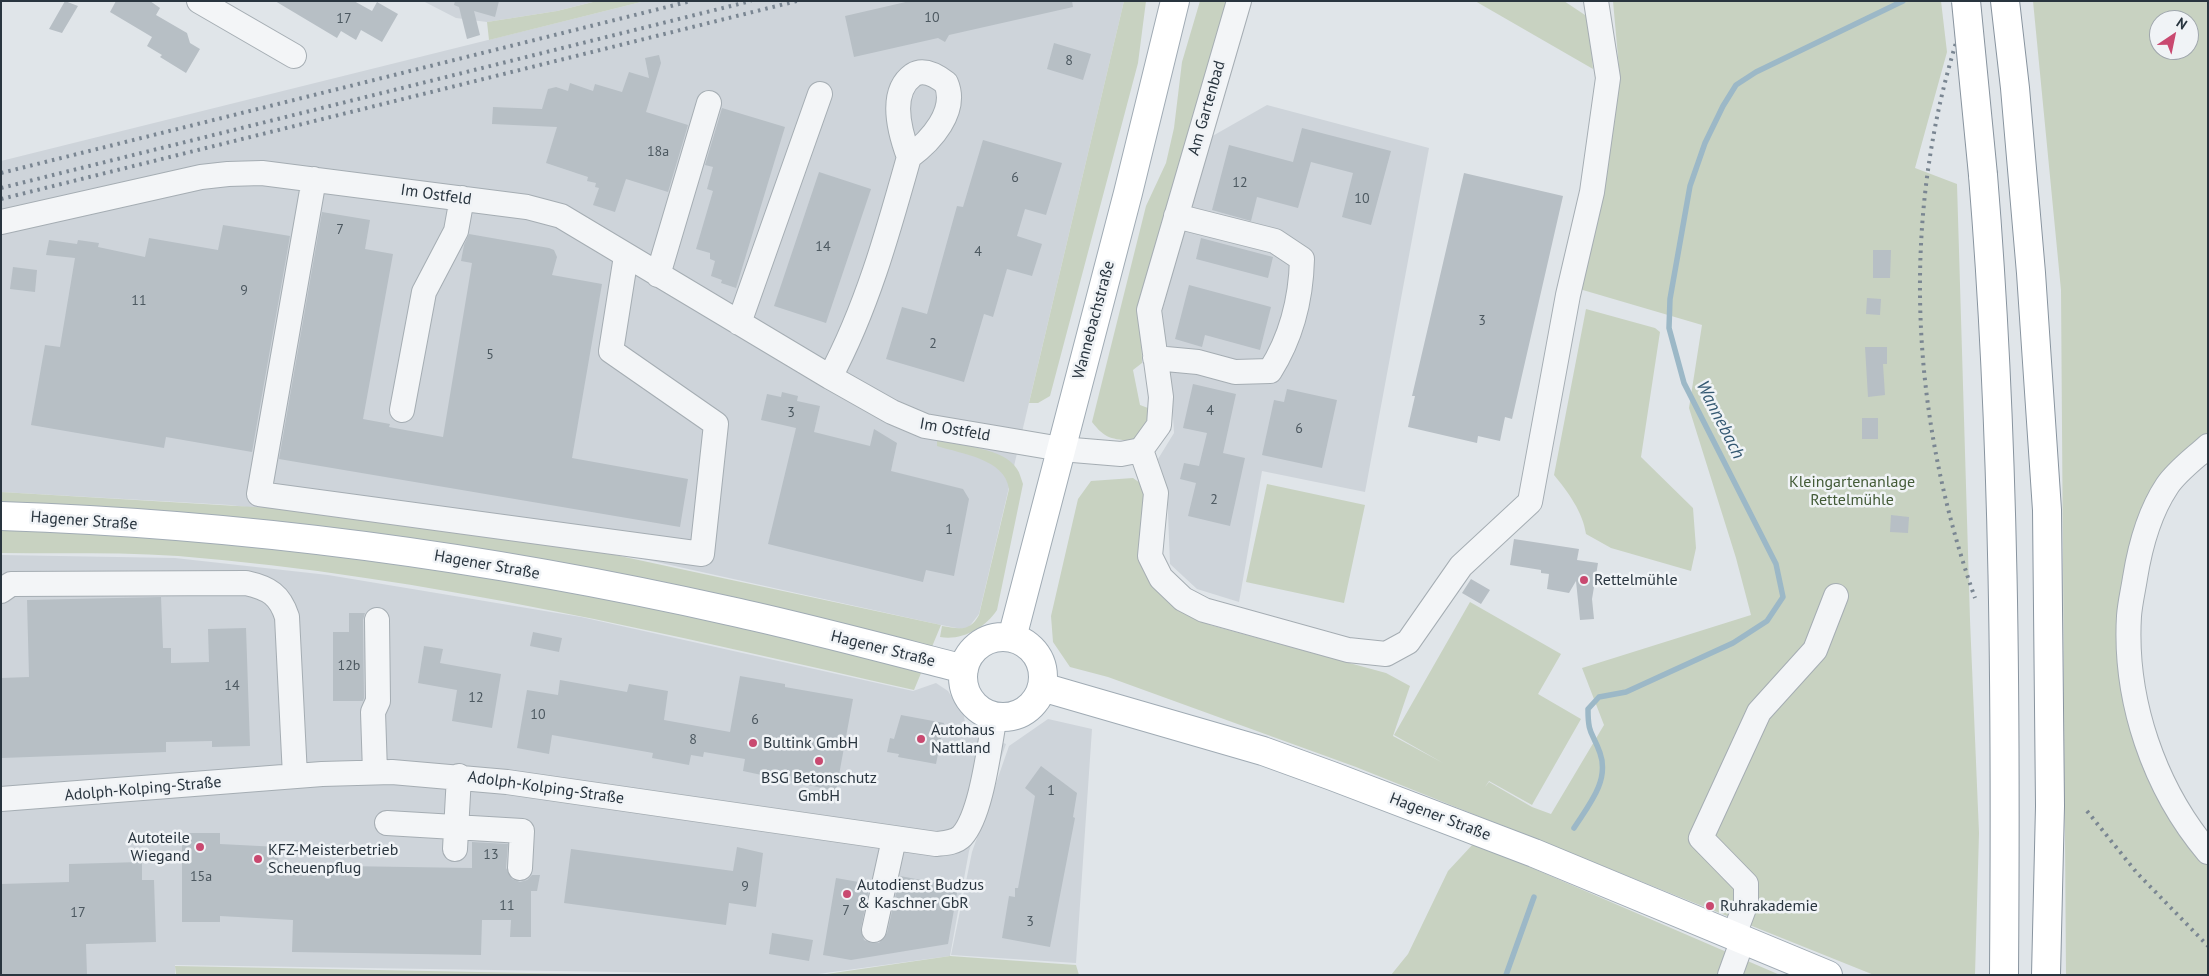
<!DOCTYPE html>
<html>
<head>
<meta charset="utf-8">
<style>
  body { margin:0 }
  #map { position:relative; width:2209px; height:976px; overflow:hidden; background:#e0e5e9; font-family:"PT Sans",sans-serif }
  canvas { display:block }
  .frame { position:absolute; inset:0; border:2px solid #29353f; pointer-events:none }
  .north { position:absolute; left:2149px; top:10px; width:50px; height:50px; box-sizing:border-box; background:#f0f3f6; border:1px solid #a0a7ad; border-radius:50%; rotate:34deg; font-size:14px; font-weight:700; line-height:20px; text-align:center; color:#29353f }
  .north::after { content:''; display:block; margin:auto; width:18px; height:22px; background:#c94970; clip-path:polygon(50% 0,100% 100%,50% 72%,0 100%) }
</style>
</head>
<body>
<div id="map">
<canvas width="2209" height="976"></canvas>
<div class="frame"></div>
<div class="north">N</div>
</div>
<script>
const g = document.querySelector('canvas').getContext('2d');
g.lineJoin = 'round';
function fill(path, color) { g.fillStyle = color; g.fill(path, 'evenodd'); }
function stroke(path, color, width, dash) { g.strokeStyle = color; g.lineWidth = width; g.lineCap = dash ? 'butt' : 'round'; g.setLineDash(dash || []); g.stroke(path); }
function write(font, color, halo, rows, align = 'center') {
  g.font = font + ' "PT Sans",sans-serif'; g.lineWidth = 5; g.setLineDash([]); g.textBaseline = 'middle'; g.strokeStyle = halo; g.fillStyle = color; for (const [text, x, y, turn = 0] of rows) {
    g.save(); g.translate(x, y); g.rotate((+turn || 0) * Math.PI / 180); g.textAlign = isNaN(turn) ? turn : align; if (halo) g.strokeText(text, 0, 0); g.fillText(text, 0, 0); g.restore();
  }
}
fill(new Path2D(`
  M423,1H597L557,11L487,22L456,18Z
  M645,1H1124L979,614L969,627L962,629L941,625L607,551L230,505L1,492V161Z
  M1267,105L1429,148L1365,492L1262,471L1239,602L1197,589L1170,564L1167,488L1158,459L1174,433L1171,385L1160,319L1209,138Z
  M1,555L175,558L328,575L581,617L913,691L936,683L948,691L964,716L966,728L1006,744L969,851L950,956L811,975L175,965V975H1Z
  M1048,719L1092,729L1076,963L951,955L972,852L1009,746Z`), '#ced4da');
fill(new Path2D(`
  M597,1H645L489,40L487,22L557,11Z
  M1124,1H1146L1138,63L1050,396L1038,403H1029Z
  M1200,1H1229L1141,313L1142,363L1133,370L1140,405L1148,408C1149,421 1143,432 1133,441C1112,439 1105,439 1092,422L1146,206L1166,163L1174,128L1182,62Z
  M1475,1H1564L1588,17L1593,69Z
  M1613,1H1941L1947,52L1915,168L1957,184L1970,620L1979,833L1975,975H1874L1356,767L1108,677L1070,667L1053,642L1051,616L1078,499L1091,481L1133,478L1143,485L1177,608L1210,625L1386,673L1410,686L1393,736L1443,763L1394,735L1470,602L1561,654L1538,694L1581,719L1532,805L1489,781L1485,787L1489,782L1532,807L1551,814L1604,725L1582,668L1751,615L1736,558L1689,408L1702,325L1576,288L1620,79Z
  M2033,1H2208V444L2186,464L2135,569L2133,730L2181,836L2208,864V975H2066L2061,290ZM2159,20H2189V50H2159Z
  M1586,309L1655,328L1660,332L1641,457L1693,508L1696,548L1691,571L1611,548L1586,534C1583,512 1568,492 1554,475Z
  M937,441C959,445 1005,448 1017,469C1020,473 1021,479 1023,484L997,610C985,628 962,641 940,637L942,626C959,629 970,632 979,615L1009,489C1005,459 962,454 937,446Z
  M1267,484L1365,505L1344,603L1246,582Z
  M1,492L271,508L606,553L941,625L914,690C671,635 427,576 178,556C120,552 60,554 1,553Z
  M1474,843L1780,975H1391L1408,954L1448,871Z
  M950,956L1076,965L1079,975H820Z
  M175,966L630,975H176Z`), '#c8d2c1');
stroke(new Path2D(`
  M1574,828C1588,806 1610,781 1600,753C1592,731 1588,735 1588,709L1599,697L1626,692L1733,643L1767,621L1783,597L1776,564L1684,383L1669,328L1670,299L1690,186L1705,143L1723,106L1736,85L1756,72L1903,1
  M1506,975L1534,897`), '#9cb8c7', 5.5);
fill(new Path2D(`
  M65,1L78,6L62,33L49,29Z
  M116,1H150L160,8L156,15L187,33L190,43L200,49L186,73L160,57L162,55L147,46L152,37L110,12Z
  M275,1H354L372,11L377,2L398,14L382,42L361,30L356,40L341,31L337,38Z
  M455,1H499L495,17L474,11L480,35L467,39L459,7L454,5Z
  M910,1H1072L1073,7L949,35L945,42L938,38L854,57L845,16Z
  M1054,43L1091,54L1083,80L1047,69Z
  M659,55L661,63L646,112L688,125L668,192L626,179L615,212L593,205L599,188L595,187L596,183L587,181L588,177L546,163L557,127L492,124L493,107L542,109L548,89L556,87L568,91L570,83L593,91L595,84L622,92L629,72L649,78L645,58Z
  M722,108L785,127L736,288L721,283L722,280L711,276L715,261L710,259V253L696,249L713,191L707,189L713,167L705,165Z
  M1302,128L1391,151L1371,225L1342,217L1353,173L1311,162L1298,208L1257,197L1251,221L1212,210L1229,145L1293,162Z
  M983,140L1062,163L1046,215L1025,209L1017,236L1042,244L1032,276L1007,269L993,317L984,314L964,382L886,359L902,307L927,314L957,206L963,207Z
  M819,172L871,189L826,323L774,306Z
  M1464,173L1563,196L1512,419L1505,417L1500,441L1478,436L1477,443L1408,427L1415,396H1412Z
  M322,212L370,220L365,249L393,254L363,419L390,424L389,427L443,437L472,263L461,261L464,245L469,234L549,248L554,250L557,257L552,275L602,284L572,458L688,479L680,527L279,459Z
  M223,225L290,236L252,452L166,437L164,448L31,425L45,345L60,347L75,258L46,255L49,240L77,244L78,240L99,243L98,247L145,257L149,238L218,250Z
  M1201,238L1273,257L1268,278L1196,259Z
  M1873,250H1891L1890,278H1873Z
  M13,267L37,270L35,292L10,289Z
  M1189,285L1271,307L1260,350L1205,335L1202,347L1175,339Z
  M1867,298L1881,299L1880,315L1866,314Z
  M1865,347H1887V364H1883L1885,395L1868,397Z
  M1193,384L1236,394L1223,453L1245,458L1230,526L1188,516L1196,483L1180,479L1184,463L1199,466L1207,433L1183,428Z
  M1287,389L1337,400L1322,468L1262,455L1274,400L1284,402Z
  M782,392L798,396L797,401L820,406L814,432L870,446L874,429L897,443L891,471L963,489L969,499L954,576L926,570L923,582L768,544L796,428L761,420L767,394L781,397Z
  M1862,418H1878V439H1862Z
  M1891,515L1909,517L1908,533L1890,532Z
  M1514,539L1579,549L1577,560L1598,563L1592,599L1594,619L1580,620L1576,581L1569,593L1547,589L1549,574L1541,573V570L1510,565Z
  M1471,579L1490,590L1481,604L1462,593Z
  M161,597L163,648H171V663L209,662L208,629L246,628L250,746L212,747V741L166,742V752L2,758L1,678L29,677L27,600Z
  M349,613H365L363,620L364,698L363,701H333V632H349Z
  M533,632L562,638L559,652L530,646Z
  M424,646L443,649L440,663L501,674L492,728L452,721L457,690L418,683Z
  M740,676L785,684V687L853,699L836,791L743,771L745,759L704,752L703,757L691,755L689,765L652,758L653,753L552,735L549,754L517,748L527,690L558,695L560,680L627,692L629,684L668,691L664,720L730,732Z
  M901,715L944,723L936,764L898,757L899,754L887,752L890,738L894,739Z
  M1041,766L1077,793L1073,817L1075,818L1050,947L1002,938L1009,896L1015,897V888H1018L1035,796L1025,788Z
  M182,833H220V844L279,847L278,865L472,868V842L508,844L506,868L512,879L520,882L527,880L532,875H540L537,891H531V937H510L511,920H482L481,955L292,952L293,920L220,916V922H182Z
  M737,847L763,853L756,907L729,903L726,925L564,903L571,849L733,871Z
  M142,862V880H154L156,942L86,944L87,975H1V884L69,882V864Z
  M900,876L958,887L948,944L851,960L823,955L836,878L870,884L861,928L864,940L872,943H879L887,933Z
  M772,933L813,940L809,961L769,954Z`), '#b7bfc5');
const minor = new Path2D(`
  M199,1L294,56
  M314,179L259,494L702,554L716,424L611,351L626,256
  M1,222L201,177L228,174L262,173L527,207L561,216L830,377C867,308 888,232 909,157C900,133 888,93 913,75C924,68 937,76 946,83C958,111 931,141 909,157
  M658,275L709,103
  M739,323L820,94
  M1155,358L1198,362L1235,372L1270,371C1291,338 1301,299 1302,259L1275,241L1176,216
  M830,377L892,412L925,426L1061,449L1121,454L1141,450L1159,425L1161,397L1149,310L1239,1
  M402,410L424,292L456,231L462,198
  M2208,446C2195,458 2177,471 2167,486C2149,513 2140,547 2135,578C2133,591 2130,603 2129,616C2124,700 2154,788 2208,852
  M1141,450L1156,493L1150,556L1161,578L1183,599L1204,610L1348,650L1386,654L1408,642L1461,566L1530,502L1568,295L1592,192L1608,78L1596,1
  M1,591L11,584L246,583C269,588 280,595 287,617L295,776
  M375,772L373,712L378,701L377,620
  M1,799L322,774L392,772L507,782L936,844C945,843 955,843 962,836C982,814 989,746 995,716
  M387,823L522,831L520,868
  M455,849L459,776
  M874,930L894,839
  M1734,935L1746,903V884L1701,838L1759,712L1815,650L1836,596
  M1730,975L1743,939`);
const major = new Path2D(`
  M1,516C244,524 494,558 730,611C808,628 886,649 964,669
  M963 677a40 40 0 1 1 80 0a40 40 0 1 1-80 0Z
  M1012,638L1128,193L1175,1
  M1042,687L1263,751L1332,776L1534,853L1828,975`);
const highway = new Path2D(`
  M2005,1L2015,88L2031,273L2047,510L2050,806L2046,975
  M1983,175C2005,441 2006,708 2004,975`);
stroke(minor, '#a5adb3', 26);
stroke(major, '#a0abb4', 30);
stroke(highway, '#88949f', 30);
stroke(minor, '#f3f5f7', 24);
stroke(major, '#fff', 28);
stroke(highway, '#fff', 28);
stroke(new Path2D(`
  M1969,1C1955,44 1942,88 1934,133C1905,289 1922,448 1975,598
  M1,173L691,1
  M1,188L751,1
  M1,199L797,1
  M2087,811L2137,873L2208,946`), '#7a8692', 4, [2.5, 5]);
const highwayBridge = new Path2D(`
  M1966,1L1983,175`);
stroke(highwayBridge, '#88949f', 30, []);
stroke(highwayBridge, '#fff', 28);
for (const [x, y, r, color] of [
  [1584,580,5,"#c94970"],
  [921,739,5,"#c94970"],
  [753,743,5,"#c94970"],
  [819,761,5,"#c94970"],
  [200,847,5,"#c94970"],
  [258,859,5,"#c94970"],
  [847,894,5,"#c94970"],
  [1710,906,5,"#c94970"]
]) { const dot = new Path2D(); dot.arc(x, y, r, 0, 2 * Math.PI); g.fillStyle = color; g.fill(dot); stroke(dot, '#f0f3f6', 2); }
write('14px', '#4c5860', null, [
  ["10",932,18],
  ["17",344,19],
  ["8",1069,61],
  ["18a",658,152],
  ["6",1015,178],
  ["12",1240,183],
  ["10",1362,199],
  ["7",340,230],
  ["14",823,247],
  ["4",978,252],
  ["9",244,291],
  ["11",139,301],
  ["3",1482,321],
  ["2",933,344],
  ["5",490,355],
  ["4",1210,411],
  ["3",791,413],
  ["6",1299,429],
  ["2",1214,500],
  ["1",949,530],
  ["12b",349,666],
  ["14",232,686],
  ["12",476,698],
  ["10",538,715],
  ["6",755,720],
  ["8",693,740],
  ["1",1051,791],
  ["13",491,855],
  ["15a",201,877],
  ["9",745,887],
  ["11",507,906],
  ["7",846,911],
  ["17",78,913],
  ["3",1030,922]
]);
write('16px', '#29353f', '#f0f3f6', [
  ["Am Gartenbad",1207,108,-74],
  ["Im Ostfeld",436,195,8],
  ["Wannebachstraße",1094,320,-75],
  ["Im Ostfeld",955,430,10],
  ["Hagener Straße",84,521,4],
  ["Hagener Straße",487,565,10],
  ["Hagener Straße",883,649,14],
  ["Adolph-Kolping-Straße",546,788,8],
  ["Adolph-Kolping-Straße",143,789,-5],
  ["Hagener Straße",1440,817,21]
]);
write('16px', '#435b37', '#f0f3f6', [
  ["Kleingartenanlage",1852,482],
  ["Rettelmühle",1852,500]
]);
write('16px', '#29353f', '#f0f3f6', [
  ["Rettelmühle",1594,580],
  ["Autohaus",931,730],
  ["Nattland",931,748],
  ["Bultink GmbH",763,743],
  ["BSG Betonschutz",819,778,"center"],
  ["GmbH",819,796,"center"],
  ["Autoteile",190,838,"right"],
  ["Wiegand",190,856,"right"],
  ["KFZ-Meisterbetrieb",268,850],
  ["Scheuenpflug",268,868],
  ["Autodienst Budzus",857,885],
  ["& Kaschner GbR",857,903],
  ["Ruhrakademie",1720,906]
], 'left');
write('italic 18px', '#355972', '#f0f3f6', [
  ["Wannebach",1720,420,63]
]);
</script>
</body>
</html>
